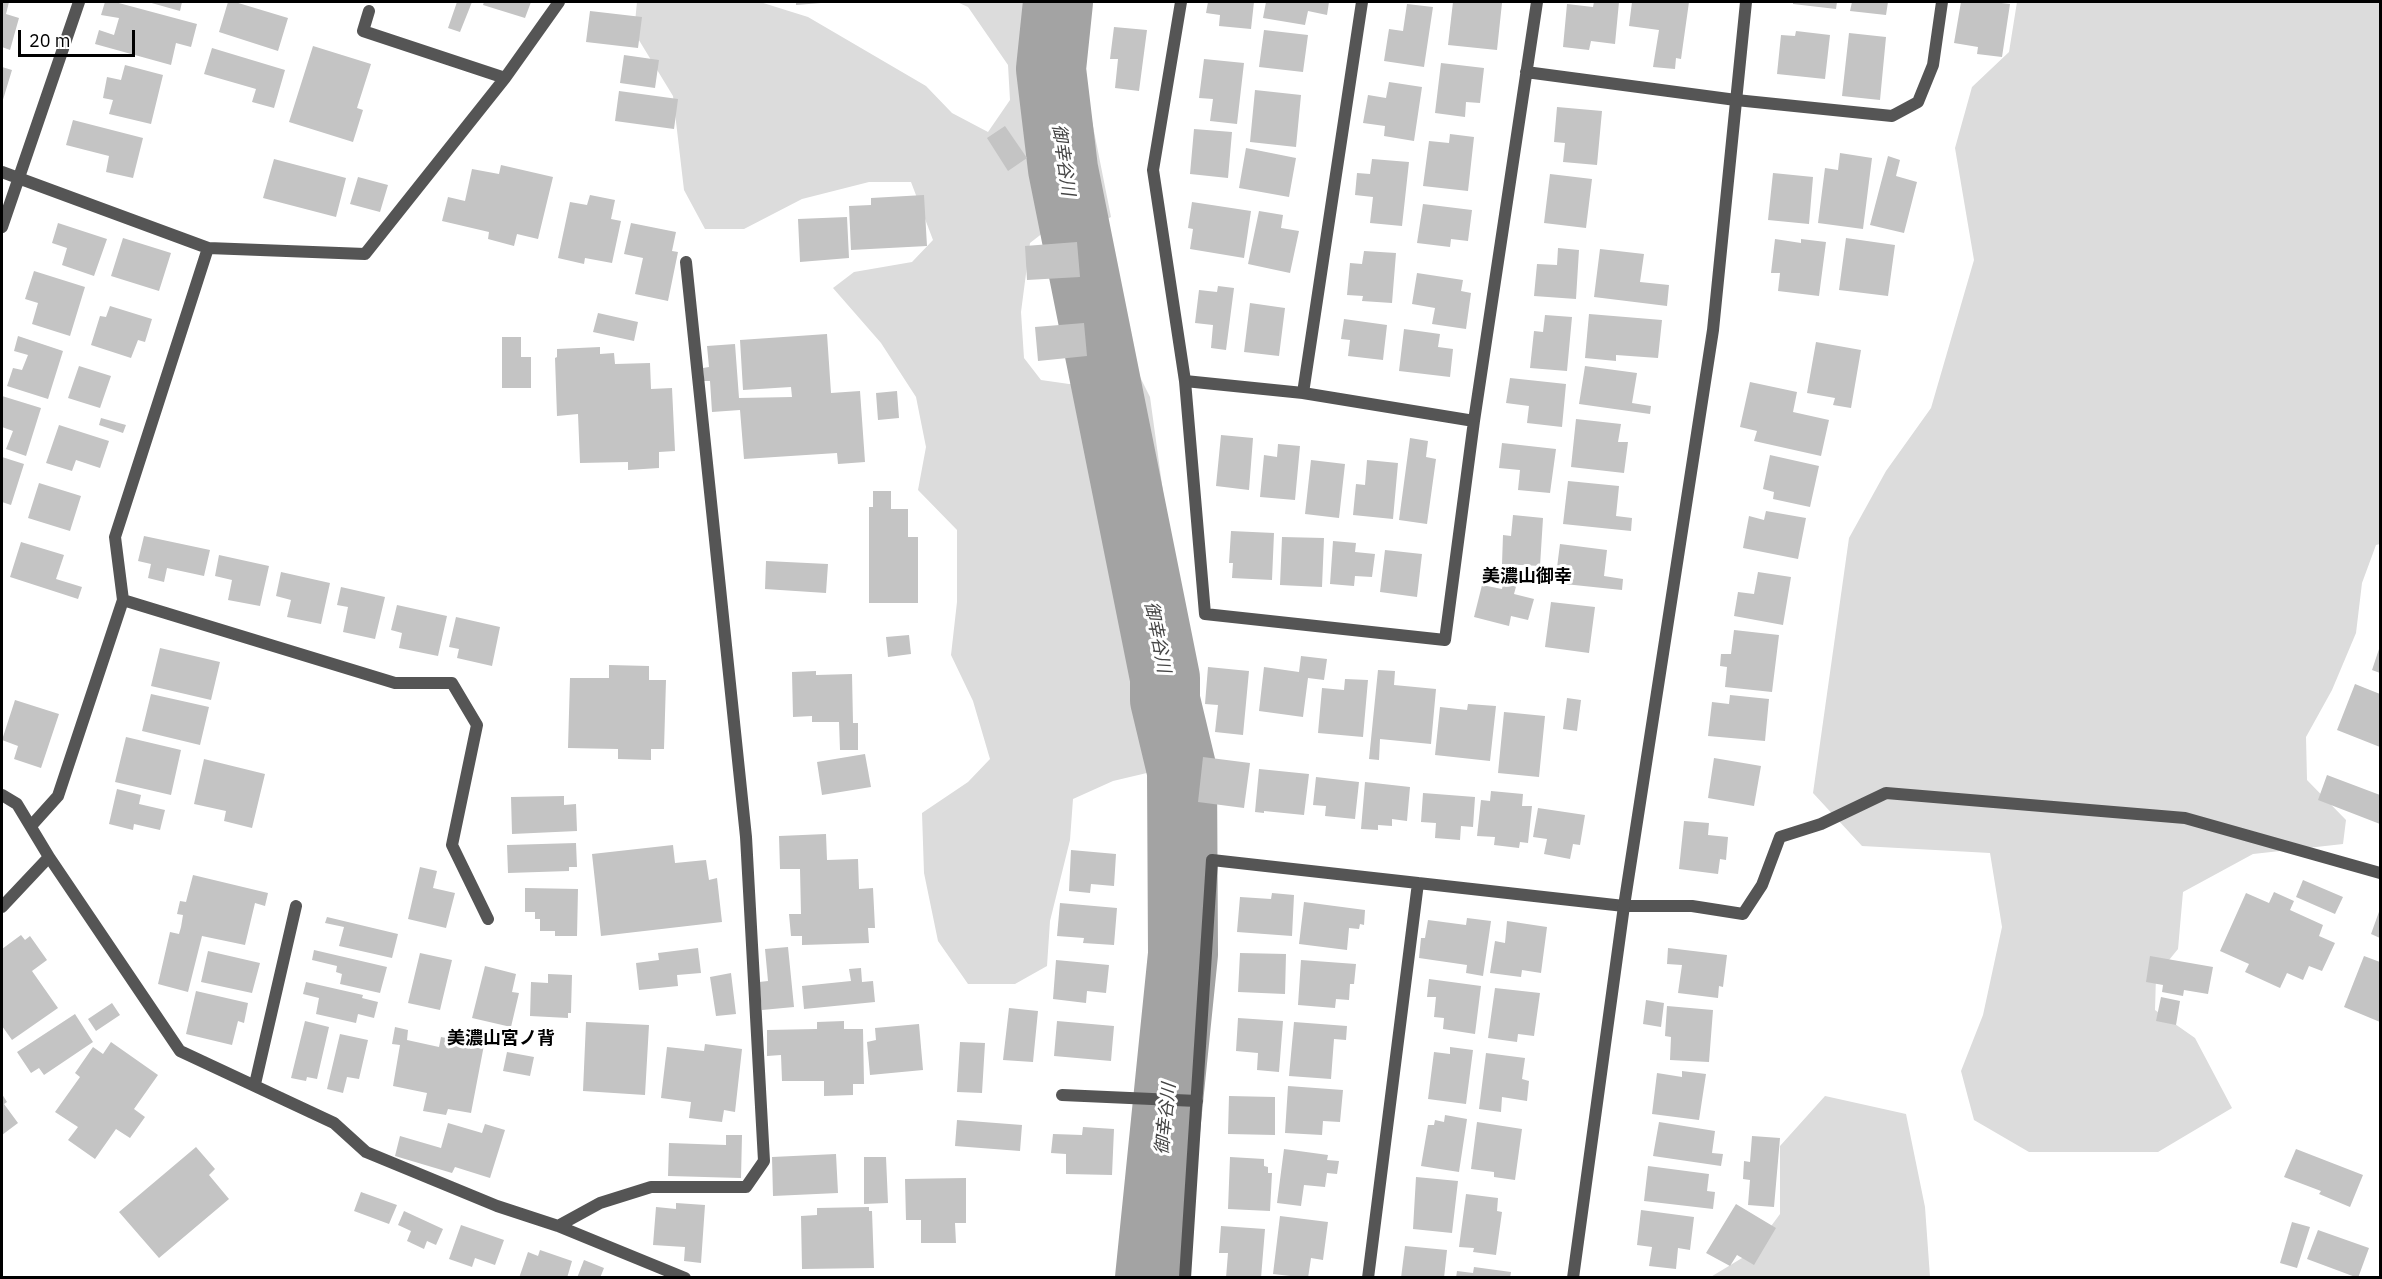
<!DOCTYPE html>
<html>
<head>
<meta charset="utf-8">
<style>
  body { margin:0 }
  #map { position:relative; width:2382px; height:1279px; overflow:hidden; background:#fff; font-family:"IBM Plex Sans",sans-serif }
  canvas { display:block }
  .frame { position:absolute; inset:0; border:3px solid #000; pointer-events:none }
  .scale { position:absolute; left:18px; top:30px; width:117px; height:27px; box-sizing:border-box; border:3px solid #000; border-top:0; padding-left:8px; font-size:18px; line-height:21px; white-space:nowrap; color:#000; -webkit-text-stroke:4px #fff; paint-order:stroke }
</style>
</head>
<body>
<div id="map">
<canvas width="2382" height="1279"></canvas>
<div class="frame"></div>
<div class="scale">20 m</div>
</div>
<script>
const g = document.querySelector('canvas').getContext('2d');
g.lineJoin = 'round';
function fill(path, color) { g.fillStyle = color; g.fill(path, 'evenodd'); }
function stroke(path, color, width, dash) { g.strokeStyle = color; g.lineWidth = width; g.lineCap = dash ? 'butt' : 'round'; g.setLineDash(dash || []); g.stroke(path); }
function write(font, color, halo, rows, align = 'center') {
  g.font = font + ' "IBM Plex Sans","Noto Sans JP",sans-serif'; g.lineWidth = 6; g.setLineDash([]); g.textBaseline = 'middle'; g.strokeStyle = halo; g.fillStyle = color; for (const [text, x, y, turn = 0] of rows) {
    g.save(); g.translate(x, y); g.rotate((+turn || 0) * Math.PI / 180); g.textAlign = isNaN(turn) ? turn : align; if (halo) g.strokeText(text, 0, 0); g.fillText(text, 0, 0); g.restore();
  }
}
fill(new Path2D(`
  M637,2H760L808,17L926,86L952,113L988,132L1010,100L1008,65L968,7L957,2H1062L1084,54L1089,106L1111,217L1093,226L1053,225L1030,243L1021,312L1024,358L1041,380L1069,384L1140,377L1150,397L1171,550L1168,622L1151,772L1113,781L1073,799L1070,840L1050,921L1047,966L1015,984H968L938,941L924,873L922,813L968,782L990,759L973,701L951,655L957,602V530L918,490L926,447L916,397L881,343L833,288L854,272L912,262L933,240L911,182H869L802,199L744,229H705L684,190L673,96L634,32Z
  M2017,2H2380V544L2376,545L2362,583L2356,633L2332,690L2306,737L2307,780L2346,820L2343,844L2253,854L2183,892L2178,949L2156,976L2155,1010L2195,1038L2232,1108L2158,1152H2029L1974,1120L1961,1071L1983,1015L2002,927L1990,853L1862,846L1813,793L1849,538L1886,471L1931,408L1974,260L1955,148L1972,87L2009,52Z
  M1825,1096L1906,1114L1925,1207L1930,1277L1709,1278L1752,1252L1780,1214V1146Z`), '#dcdcdc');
stroke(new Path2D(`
  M1058,2L1051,69L1063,169L1165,678V700L1182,771L1183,954L1150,1278`), '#a3a3a3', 70);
fill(new Path2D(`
  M2,2H9L6,14L19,18L10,50L2,47Z
  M105,2H115L197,24L191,47L176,43L171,65L95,44L99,30L114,35L119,18L101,15Z
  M148,2H182L180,11Z
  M228,2H235L288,18L278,51L219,32Z
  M457,2H472L460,32L448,28Z
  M484,2H531L525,18L483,5Z
  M796,2H821V3L796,5Z
  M1208,2H1254L1251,29L1219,26L1220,15L1206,13Z
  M1266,2H1329L1327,15L1308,11L1305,25L1263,18Z
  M1453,2L1502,3L1497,50L1448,45Z
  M1594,2H1619L1615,44L1591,41L1589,50L1563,47L1567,4L1593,7Z
  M1632,2H1689L1681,59L1676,58L1675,69L1653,67L1659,30L1629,26Z
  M1793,2H1837L1836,9L1793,4Z
  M1852,2H1888L1886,15L1850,11Z
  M1961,2H1993L2010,4L2002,57L1977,54L1978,47L1954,43Z
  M1407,4L1433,7L1424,67L1384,61L1389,29L1403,31Z
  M590,11L642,17L638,48L586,42Z
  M1114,27L1147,30L1139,91L1115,88L1118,59H1110Z
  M1264,30L1308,35L1303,72L1259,67Z
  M1796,31L1830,35L1825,79L1777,74L1781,35L1795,36Z
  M1849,33L1886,37L1880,100L1842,96Z
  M313,46L371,64L357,108L363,110L353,142L289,122Z
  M212,48L285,70L274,108L252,102L256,89L204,74Z
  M624,55L659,60L655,88L620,83Z
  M1204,59L1244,63L1237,124L1210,121L1213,99L1199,98Z
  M1441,63L1484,68L1480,103L1466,102L1465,117L1435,113Z
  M125,65L163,75L151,124L109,114L113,100L103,98L107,77L121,80Z
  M2,67L12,70L2,103Z
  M1389,82L1422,87L1414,141L1384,136L1385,126L1363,123L1368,95L1386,98Z
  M1255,90L1301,95L1296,147L1250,142Z
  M619,91L678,99L674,129L615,121Z
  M1557,107L1602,111L1597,165L1563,162L1565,143L1554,142Z
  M73,120L143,138L133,178L106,172L109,156L66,145Z
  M1005,126L1027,158L1008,171L987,138Z
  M1194,129L1232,132L1228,178L1190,174Z
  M1450,134L1474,137L1468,191L1423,186L1429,141L1449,143Z
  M1246,148L1296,158L1289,197L1239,188Z
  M1840,153L1872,158L1863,229L1818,223L1825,168L1838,170Z
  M1888,156L1900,160L1896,176L1917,182L1904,233L1870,225Z
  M274,159L346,178L336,217L263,198Z
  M1372,159L1409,162L1402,226L1370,223L1373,197L1355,195L1357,173L1370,174Z
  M501,165L553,177L538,239L517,234L514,246L488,239L489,232L442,221L448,197L465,201L472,169L499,174Z
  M1773,173L1813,177L1809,224L1768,220Z
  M1550,174L1592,179L1586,228L1544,223Z
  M358,177L388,185L380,212L350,204Z
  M590,195L615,200L611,219L621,221L612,263L585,258L584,264L558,258L570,202L587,205Z
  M924,195L927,246L851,250L849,206L871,205V198Z
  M1192,202L1251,211L1244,258L1190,249L1193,229L1188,228Z
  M1423,204L1472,210L1468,241L1451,239L1450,247L1417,243Z
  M1259,211L1283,215L1281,228L1299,231L1290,273L1248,264Z
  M847,217L849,258L800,262L798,219Z
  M58,223L107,239L94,276L62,265L67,248L52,243Z
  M631,223L676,232L672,251L678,252L668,301L635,294L643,258L624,254Z
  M123,238L171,253L159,291L111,276Z
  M1846,238L1895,245L1888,296L1839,290Z
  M1775,239L1801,243V239L1826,242L1819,296L1778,291L1780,273H1771Z
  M1077,242L1080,277L1027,280L1025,246Z
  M1558,248L1579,250L1576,299L1534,296L1537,264L1557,265Z
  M1600,249L1644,254L1640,282L1669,285L1667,306L1594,297Z
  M1364,251L1396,253L1392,303L1362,301L1363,296L1347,295L1350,263L1362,264Z
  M34,271L85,287L70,336L32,324L38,303L25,299Z
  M1417,273L1463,280L1461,291L1471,293L1466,329L1432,324L1435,308L1412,304Z
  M1218,286L1234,288L1226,350L1211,348L1213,325L1195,323L1199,290L1217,292Z
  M1250,303L1285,308L1279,356L1244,352Z
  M110,306L152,319L145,342L138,340L131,358L91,345L100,316L106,317Z
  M598,313L638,322L634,341L593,332Z
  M1589,314L1662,320L1658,358L1616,355V361L1585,358Z
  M1545,315L1572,317L1567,371L1530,368L1534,331L1543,332Z
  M1344,319L1387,325L1383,360L1348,356L1350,340L1341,339Z
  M1084,323L1087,356L1038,361L1035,327Z
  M1404,329L1440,334L1438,347L1453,349L1450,377L1399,371Z
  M827,334L831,393L860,391L865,462L838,464L837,453L744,459L740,410L712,412L710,381H704L703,368L709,367L707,346L735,344L739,398L792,397L791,387L743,390L740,340Z
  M18,336L63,351L48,399L7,386L13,368L22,370L28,355L14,351Z
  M502,337H521V357H531V388H502Z
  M1816,342L1861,350L1851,408L1833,405L1835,398L1807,393Z
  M600,347V354L614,353L615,364L650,363L651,389L672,388L675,451L659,452V468L628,470V462L580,463L578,414L557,416L555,358L557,357V349Z
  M79,366L111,376L100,408L68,398Z
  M1585,366L1637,373L1632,403L1651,406L1650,414L1579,404Z
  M1510,378L1566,384L1562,427L1527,423L1529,406L1506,403Z
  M1750,382L1797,392L1793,412L1829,420L1821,456L1754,441L1757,431L1740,427Z
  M897,391L899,418L878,420L876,393Z
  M2,396L41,408L26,456L6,449L13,431L2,427Z
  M101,418L126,425L123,433L99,425Z
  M1576,419L1621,424L1618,442H1628L1624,473L1571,467Z
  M59,425L109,441L100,468L76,460L72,471L46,463Z
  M1221,435L1253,438L1249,490L1216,486Z
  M1410,438L1428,441L1426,457L1436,459L1427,524L1399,520Z
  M1502,443L1556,449L1550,493L1518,490L1520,470L1499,468Z
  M1278,444L1300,446L1295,500L1260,497L1264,455L1277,457Z
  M1770,455L1819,466L1810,507L1773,499L1774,492L1763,489Z
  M2,457L24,464L11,505L2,502Z
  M1311,460L1345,464L1339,518L1305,514Z
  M1367,460L1398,463L1393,519L1353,515L1356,484L1365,485Z
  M1568,481L1619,486L1616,516L1632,518L1631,531L1563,524Z
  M39,483L81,496L70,531L28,518Z
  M873,491H891V509H908V537H918V603H869V507H873Z
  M1766,511L1806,518L1798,559L1743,548L1749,516L1764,520Z
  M1513,515L1543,518L1540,566L1502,564L1503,535L1511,536Z
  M1231,531L1274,533L1272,580L1232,578L1233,563H1229Z
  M144,536L210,550L204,576L167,568L164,582L148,578L151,564L138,561Z
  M1282,537L1324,538L1322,587L1280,585Z
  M1333,541L1356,543L1355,552L1375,554L1372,577L1355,576L1354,586L1330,584Z
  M21,542L64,555L56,579L82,587L78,599L10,577Z
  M1560,544L1607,550L1604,576L1623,579L1622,590L1555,583Z
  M1385,550L1422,554L1417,597L1380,592Z
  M219,555L269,566L260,606L228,600L232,580L215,576Z
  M766,561L828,564L826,593L765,589Z
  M281,572L330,583L321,624L287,617L291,600L276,596Z
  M1758,572L1791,577L1783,625L1734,616L1738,592L1754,594Z
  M1504,579L1517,583L1514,594L1534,599L1528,620L1511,616L1509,626L1474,617L1482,585L1502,589Z
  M341,587L385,597L375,639L343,632L348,607L337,605Z
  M1551,602L1595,607L1589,653L1545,647Z
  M397,605L447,616L438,656L399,648L402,633L391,630Z
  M456,617L500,627L492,666L457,658L459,649L449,647Z
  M1734,630L1779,635L1772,692L1725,687L1727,667L1720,666L1721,654H1731Z
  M909,635L911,654L888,657L886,637Z
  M2380,646V673L2372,670Z
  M160,648L220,662L211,700L151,686Z
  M1301,656L1327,659L1324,680L1308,678L1303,717L1259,711L1264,667L1299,672Z
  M609,665L649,666V680H666L664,749H651V760L618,759V749L568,748L570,678H609Z
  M1208,667L1249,671L1243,735L1215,732L1218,705L1205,704Z
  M1378,670L1395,671L1394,685L1436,689L1431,744L1380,739L1379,760L1369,759Z
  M816,671V675L852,674L853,723H858V750H840L839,722H812V716L793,717L792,672Z
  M1345,679L1368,680L1363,737L1318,733L1322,688L1344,690Z
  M2355,684L2380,694V747L2337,730Z
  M151,694L209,707L200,745L142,731Z
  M1730,695L1769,699L1765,741L1708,736L1712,702L1729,704Z
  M1567,698L1581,700L1577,731L1563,729Z
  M15,700L59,714L41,768L14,759L18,746L2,740Z
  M1468,704L1496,706L1490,761L1435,755L1440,707L1467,710Z
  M1504,712L1545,716L1539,777L1498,773Z
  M126,737L181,750L171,795L115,782Z
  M865,754L871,787L822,795L817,762Z
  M1203,757L1250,763L1244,808L1198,802Z
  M1714,758L1761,766L1754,806L1708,798Z
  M204,759L265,774L252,828L224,821L226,811L194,804Z
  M1259,769L1309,774L1304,815L1264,811V813L1255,812Z
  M2327,775L2380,795V824L2318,800Z
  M1316,777L1359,782L1355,819L1325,816L1326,806L1313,805Z
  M1365,782L1410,787L1407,821L1392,819V826L1378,825V830L1361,829Z
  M117,789L141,795L139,804L165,810L160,830L134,824L133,830L109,824Z
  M1491,791L1523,794L1522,806H1532L1528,843L1520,842L1519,848L1494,845L1495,837L1477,836L1481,800L1490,801Z
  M1423,793L1475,797L1473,827L1461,826L1460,840L1435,838L1436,823L1421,822Z
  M564,796V805L576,804L577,831L512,834L511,797Z
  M1538,808L1585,815L1580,845L1573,844L1570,859L1544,854L1547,839L1533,837Z
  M1684,821L1709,823L1708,835L1728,837L1726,860L1720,859L1718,874L1679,869Z
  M826,834L827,860L858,859L859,889L873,888L875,928H868L869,943L802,945V936H791L789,914H801L800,869H780L779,836Z
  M576,843L577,867H569V871L508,873L507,845Z
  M673,845L675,863L706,860L709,880L717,878L722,922L601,936L592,854Z
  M1071,850L1116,854L1114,886L1091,884L1090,893L1069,891Z
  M420,867L437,871L433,888L455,893L446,928L408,919Z
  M193,875L268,893L265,906L255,903L245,945L202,936L188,992L158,984L170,932L179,934L181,927L183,915L177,914L180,901L186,902Z
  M2303,880L2343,897L2335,914L2296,897Z
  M525,888L578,889L577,936H555V931H540V919H535V912H525Z
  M2274,892L2294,901L2290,910L2323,925L2319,936L2335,943L2322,971L2309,966L2303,980L2287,973L2280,988L2245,972L2249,964L2220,951L2246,893L2269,903Z
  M1272,893L1294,895L1292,936L1237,932L1240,897L1271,899Z
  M1304,902L1365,910L1364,925L1360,924L1359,929L1349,928L1347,950L1299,944Z
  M1060,903L1117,908L1114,945L1083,943L1084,938L1057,936Z
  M2380,909V938L2371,934Z
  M327,917L398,934L392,958L339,946L344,927L325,923Z
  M1467,918L1491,921L1483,976L1466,973L1467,965L1419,958L1421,938H1425L1428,920L1466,925Z
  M1507,921L1547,927L1541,973L1522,970L1521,977L1490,973L1495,941L1505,943Z
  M21,935L25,940L30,936L47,960L32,971L58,1008L12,1040L2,1026V949Z
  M788,947L794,1007L762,1010L759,982L768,981L765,949Z
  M698,948L701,973L677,975L678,986L639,990L636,963L659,960L658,953Z
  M1668,948L1727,955L1723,987L1719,986L1718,998L1678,993L1682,965L1667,964Z
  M314,950L387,967L380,993L340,984L342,974L336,972L337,966L312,960Z
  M208,951L260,963L252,993L201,982Z
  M420,953L452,960L440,1010L408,1003Z
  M1240,953L1286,954L1285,994L1238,992Z
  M2150,956L2213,967L2208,994L2184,990L2183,996L2162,992L2163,985L2146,982Z
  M2364,956L2380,962V1022L2344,1007Z
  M1056,960L1109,965L1106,993L1087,991L1086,1003L1053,999Z
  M1301,960L1356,964L1354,984H1350L1349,1000L1336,999L1335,1008L1298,1005Z
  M485,966L516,974L512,992L519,993L511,1027L472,1018Z
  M861,968L862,982L873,981L875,1002L804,1009L802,986L851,981L849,969Z
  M731,973L736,1014L716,1016L710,977Z
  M548,974L572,975L571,1013H568V1018L530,1016L531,982L548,983Z
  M1429,979L1481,986L1475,1034L1443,1029L1444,1018L1434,1017L1436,997H1427Z
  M306,982L363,995L362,998L378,1002L374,1018L358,1014L356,1023L316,1014L319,998L303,994Z
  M1495,988L1540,993L1534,1036L1518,1034L1517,1042L1488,1038Z
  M196,991L248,1003L244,1023L238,1021L232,1045L186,1034Z
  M2161,997L2180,1001L2176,1025L2156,1021Z
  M1646,1000L1664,1003L1661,1027L1643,1024Z
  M112,1003L120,1015L96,1031L88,1019Z
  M1667,1006L1713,1010L1709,1062L1670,1060L1671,1037L1665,1036Z
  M1009,1008L1038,1011L1033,1062L1003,1060Z
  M75,1014L93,1042L44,1075L39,1068L31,1073L17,1052Z
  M1238,1018L1283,1021L1279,1072L1257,1070L1258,1053L1236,1051Z
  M305,1021L329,1027L317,1079L307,1077L306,1081L291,1078Z
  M844,1021V1029H863L864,1084H853V1095L824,1096V1081H782L781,1055L767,1056V1030L817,1029V1022Z
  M1057,1021L1114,1026L1111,1061L1054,1056Z
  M586,1022L649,1025L645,1095L583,1091Z
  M1294,1022L1347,1026L1346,1040L1334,1039L1331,1079L1289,1076Z
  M919,1024L923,1070L870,1075L867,1042L876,1040L875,1028Z
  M395,1027L408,1030L407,1040L439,1047L441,1037L484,1045L471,1113L448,1109L446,1115L423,1111L427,1093L393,1086L400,1045L392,1044Z
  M340,1034L368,1040L359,1079L347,1077L343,1093L327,1089Z
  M111,1042L158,1075L134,1109L145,1117L130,1138L116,1129L95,1159L68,1140L78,1127L55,1112L80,1077L75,1073L93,1047L103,1054Z
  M960,1042L985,1043L982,1093L957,1092Z
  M705,1044L742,1049L735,1112L724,1110L722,1122L689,1118L691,1102L661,1098L667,1047L704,1051Z
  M1450,1047L1473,1050L1466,1104L1428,1099L1434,1052L1450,1054Z
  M507,1052L534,1057L530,1076L503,1071Z
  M1486,1053L1525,1058L1522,1079L1529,1081L1527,1101L1502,1097L1501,1112L1479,1109Z
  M1682,1071L1706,1074L1699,1120L1652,1114L1657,1073L1682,1077Z
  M1288,1086L1343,1090L1340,1122L1323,1121L1322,1135L1285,1133Z
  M2,1094L7,1102L4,1104L18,1123L2,1135Z
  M1229,1096L1275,1097V1135L1228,1134Z
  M1445,1115L1467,1119L1459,1172L1421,1166L1428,1125H1434L1435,1120L1444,1122Z
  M957,1120L1022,1125L1020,1151L955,1146Z
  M1477,1122L1522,1129L1515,1180L1494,1177V1172L1471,1169Z
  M1659,1122L1715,1131L1712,1153L1723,1154L1721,1166L1653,1156Z
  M448,1123L482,1133L485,1124L505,1130L490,1178L455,1167L452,1173L395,1156L400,1136L441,1148Z
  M1083,1127L1114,1129L1112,1175L1066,1174V1154L1051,1153L1053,1134L1082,1135Z
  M726,1135H742L741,1178L668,1176L669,1143L726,1145Z
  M1752,1136L1780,1138L1774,1207L1748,1205L1750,1180L1743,1179L1744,1161L1750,1162Z
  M196,1147L215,1169L209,1175L229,1199L159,1258L119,1212Z
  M1284,1149L1328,1155L1327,1160L1339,1161L1337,1174L1327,1173L1325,1187L1304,1185L1301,1206L1277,1203Z
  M2296,1149L2363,1175L2350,1207L2319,1194L2321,1191L2284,1177Z
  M836,1154L838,1193L773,1196L772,1157Z
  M864,1157H886L888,1203L864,1204Z
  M1230,1157L1264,1159V1166L1268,1167V1173H1272L1270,1211L1228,1209Z
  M1648,1166L1709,1174L1707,1191L1715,1192L1713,1209L1644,1201Z
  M1416,1177L1458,1181L1452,1233L1413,1229Z
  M966,1178V1223H955L956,1243H921V1220H906L905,1179Z
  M361,1192L397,1205L389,1224L354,1211Z
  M1466,1194L1498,1198L1497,1211L1502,1212L1496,1255L1473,1252L1474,1248L1459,1247Z
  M676,1203L705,1205L701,1263L684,1261L685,1247L653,1245L656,1207L676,1209Z
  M1736,1204L1776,1228L1754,1265L1737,1255L1730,1266L1706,1253Z
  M869,1207V1211H872L874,1268L802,1269L801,1216L817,1215V1208Z
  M1641,1210L1694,1217L1690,1250L1678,1248L1676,1269L1649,1266L1652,1247L1637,1245Z
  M404,1211L443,1229L436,1245L427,1241L424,1249L407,1241L411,1231L398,1225Z
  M1280,1216L1328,1222L1323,1260L1311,1258L1308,1278L1273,1274Z
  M2292,1222L2310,1227L2297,1268L2280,1263Z
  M461,1225L504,1240L495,1265L475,1258L472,1267L449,1259Z
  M1221,1226L1265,1229L1261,1278H1226L1228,1253H1219Z
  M2318,1230L2369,1248L2358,1278L2307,1259Z
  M1405,1246L1447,1250L1444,1278H1401Z
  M540,1250L572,1261L567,1278H519L528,1252L538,1256Z
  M584,1260L604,1268L600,1278H577Z
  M1474,1267L1511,1272L1510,1278H1456L1457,1271L1473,1273Z`), '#c4c4c4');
stroke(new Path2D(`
  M1181,2L1153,170L1185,381L1205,614L1445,640L1474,421L1537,2
  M369,11L363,31L505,78
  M1526,72L1736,100L1892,116L1918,102L1933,65L1942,2
  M2,172L208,248L365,254L505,78L559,2
  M2,227L79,2
  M1185,381L1303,393L1474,421
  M1303,393L1362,2
  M123,600L395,683H452L477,725L452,845L488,919
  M2,795L17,804L49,857L180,1051L334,1123L366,1152L497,1206L558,1226L685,1278
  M31,826L58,796L123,600L115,537L208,248
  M2,907L49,857
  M255,1084L296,906
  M1062,1095L1197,1101
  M558,1226L600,1203L651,1187H746L764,1161L746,837L686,262
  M1185,1278L1212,860L1624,906H1692L1743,914L1762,885L1780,837L1821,824L1886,793L2185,818L2380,873
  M1368,1278L1418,883`), '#555', 12);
stroke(new Path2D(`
  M1573,1278L1624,906L1713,330L1746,2`), '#555', 12);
write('italic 18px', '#444', '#fff', [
  ["御幸谷川",1063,160,82],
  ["御幸谷川",1157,637,79],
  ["御幸谷川",1166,1119,-84]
]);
write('bold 18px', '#000', '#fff', [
  ["美濃山御幸",1527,577],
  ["美濃山宮ノ背",501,1039]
]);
</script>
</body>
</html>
